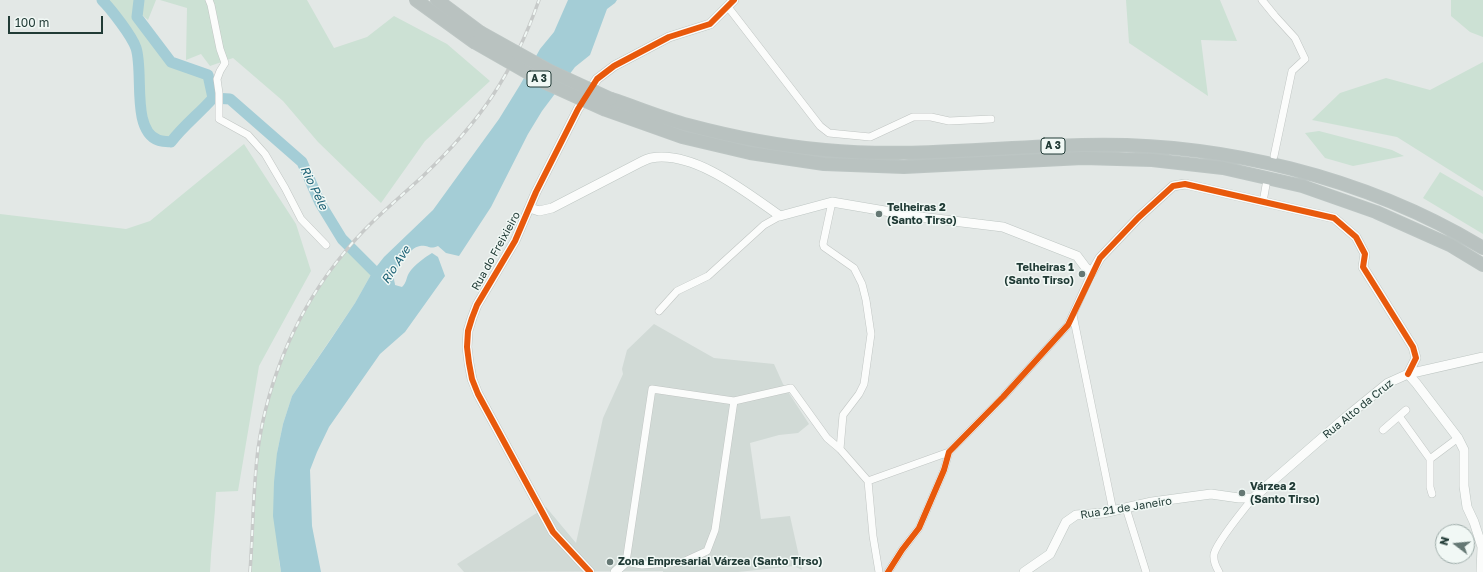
<!DOCTYPE html>
<html>
<head>
<meta charset="utf-8">
<style>
  body { margin:0 }
  #map { position:relative; width:1483px; height:572px; overflow:hidden; background:#e3e8e6; font-family:"Golos Text",sans-serif }
  canvas { display:block }
  .north { position:absolute; left:1435px; top:524px; width:40px; height:40px; box-sizing:border-box; background:#f1f8f5; border:1px solid #9eaca9; border-radius:50%; rotate:286deg; font-size:11px; font-weight:700; line-height:16px; text-align:center; color:#213b36 }
  .north::after { content:''; display:block; margin:auto; width:14px; height:18px; background:#657874; clip-path:polygon(50% 0,100% 100%,50% 72%,0 100%) }
  .scale { position:absolute; left:8px; top:16px; width:95px; height:18px; box-sizing:border-box; border:2px solid #213b36; border-top:0; padding-left:5px; font-size:12px; line-height:14px; white-space:nowrap; color:#213b36; -webkit-text-stroke:3px #f1f8f5; paint-order:stroke }
</style>
</head>
<body>
<div id="map">
<canvas width="1483" height="572"></canvas>
<div class="north">N</div>
<div class="scale">100 m</div>
</div>
<script>
const g = document.querySelector('canvas').getContext('2d');
g.lineJoin = 'round';
function fill(path, color) { g.fillStyle = color; g.fill(path, 'evenodd'); }
function stroke(path, color, width, dash) { g.strokeStyle = color; g.lineWidth = width; g.lineCap = dash ? 'butt' : 'round'; g.setLineDash(dash || []); g.stroke(path); }
function write(font, color, halo, rows, align = 'center') {
  g.font = font + ' "Golos Text",sans-serif'; g.lineWidth = 3; g.setLineDash([]); g.textBaseline = 'middle'; g.strokeStyle = halo; g.fillStyle = color; for (const [text, x, y, turn = 0] of rows) {
    g.save(); g.translate(x, y); g.rotate((+turn || 0) * Math.PI / 180); g.textAlign = isNaN(turn) ? turn : align; if (halo) g.strokeText(text, 0, 0); g.fillText(text, 0, 0); g.restore();
  }
}
fill(new Path2D(`
  M654,324L714,358L774,364L783,384L809,424L798,433L779,435L750,443L761,519L790,516L802,570L794,566L738,572H663V571L464,572L457,564L546,507L576,543L603,418L623,374L622,369L627,350Z`), '#d1dad6');
fill(new Path2D(`
  M102,0H139L137,17L171,62L208,75L213,98C200,113 183,126 171,142L159,141L145,129L142,112L139,88L140,74L136,48L107,5Z
  M141,0H156L148,20L140,13Z
  M160,0H307L334,48L367,37L394,16L447,44L490,81L425,141L381,203L318,142L283,101L233,58L210,66L201,54L186,60L187,8Z
  M1126,0H1220L1237,41L1201,40L1208,96L1129,43Z
  M1451,0H1483V37L1470,32L1451,16Z
  M1483,62V191L1397,137L1312,120L1340,93L1386,78L1430,90Z
  M1319,131L1392,150L1404,156L1353,166L1325,158L1305,133Z
  M244,144L296,224L311,271L259,366L238,491L216,492C215,519 211,545 210,572H0V214L126,229L150,221Z
  M1440,172L1483,197V234L1423,198Z
  M351,244L373,271L355,303L292,396L283,424L277,453L279,561L281,572H250C253,531 253,489 258,448C269,374 301,301 351,244Z`), '#cce1d4');
fill(new Path2D(`
  M568,0H617L615,3L607,9L590,55L575,67L542,111L528,134L491,207L459,256L446,253L438,246C429,250 429,245 420,246C410,247 394,269 394,279C394,281 395,283 395,285L402,287C407,282 406,278 409,273C414,265 424,258 432,253L438,257L445,276L405,332L380,354L329,427L317,452L310,470L312,526L321,572H281L273,516L274,482L277,453L283,424L292,396L331,339L355,303L373,271L384,257L433,210L499,119L520,85L540,49L554,32Z`), '#a4cdd6');
stroke(new Path2D(`
  M102,0C111,9 132,36 136,48C144,72 131,130 158,140C162,142 167,141 171,142C183,126 200,113 213,98
  M139,0L137,17L171,62L208,75L213,98L230,99L302,162L320,203L342,239L383,280`), '#a4cdd6', 11);
const street = new Path2D(`
  M209,0L211,5L220,49L225,63L220,71L217,79L219,93V119L248,135L265,154L285,188L301,219L326,245
  M1262,0L1275,16L1295,38L1305,59L1292,71L1274,156
  M728,7L820,126L829,133L870,137L913,117H931L949,121L991,119
  M832,202L823,244L824,247L854,268L862,284L866,300L871,334L864,384L859,394L843,415L840,449
  M1263,202L1266,185
  M659,311L677,291L708,276L764,225L780,216
  M1073,315L1113,511
  M734,401L715,530L707,551L683,562L642,565L626,562L652,389L734,401L791,388L827,438L840,449L868,481
  M1399,416L1430,459V487L1432,494
  M1383,430L1406,410
  M1430,459L1458,438
  M1126,508L1146,572
  M879,572L873,536L868,481L949,452
  M888,572L902,550L919,528L944,470L949,452L1003,397L1068,325L1092,272
  M1219,572C1216,567 1213,561 1214,554C1217,542 1244,509 1253,498`);
const secondary = new Path2D(`
  M530,208L539,211L552,208L637,164C641,162 646,159 651,158C694,150 747,193 780,216L832,202L920,217L1003,227L1077,256L1086,268L1092,272L1100,258L1138,218L1173,186L1185,184L1334,218L1356,237L1365,254L1363,267L1413,347L1416,358L1408,374
  M1408,374L1416,383L1458,438L1464,450V486L1467,507L1474,522L1482,547L1481,572
  M590,572L553,532L478,394L472,379L469,363L467,347L468,331L472,318L477,305L515,241L536,192L578,109L597,79L614,66L669,37L710,24L734,0
  M615,572L626,562
  M1024,572L1050,554L1066,522L1076,515L1103,513L1152,502L1211,494L1239,498H1253L1345,418L1388,383L1408,374L1483,357`);
const highway = new Path2D(`
  M416,0L474,42
  M437,0L480,32
  M611,99C636,107 662,118 688,125C733,137 779,146 825,150C911,158 996,147 1082,145C1219,141 1366,177 1483,248
  M606,110L682,137L750,153L824,164L904,167L1083,158L1152,160L1223,168L1302,186L1376,212L1450,245L1483,265`);
stroke(street, '#c0c5c3', 8);
stroke(secondary, '#bec6c3', 10);
stroke(highway, '#bcc5c3', 14);
stroke(street, '#fbfcfb', 7);
stroke(secondary, '#fbfcfb', 9);
stroke(highway, '#b9c2c0', 12);
const rail = new Path2D(`
  M250,572C253,531 253,490 258,449C268,378 298,308 344,253C367,224 396,201 423,176C480,122 513,74 539,0`);
stroke(rail, '#c7cac9', 3.5);
stroke(rail, '#f1f8f5', 2, [6]);
const highwayBridge = new Path2D(`
  M480,32L550,71L611,99
  M474,42L544,82L606,110`);
stroke(highwayBridge, '#bcc5c3', 14, []);
stroke(highwayBridge, '#b9c2c0', 12);
stroke(new Path2D(`
  M590,572L553,532L478,394L472,379L469,363L467,347L468,331L472,318L477,305L515,241L536,192L578,109L597,79L614,66L669,37L710,24L734,0
  M888,572L902,550L919,528L944,470L949,452L1003,397L1068,325L1100,258L1138,218L1173,186L1185,184L1334,218L1356,237L1365,254L1363,267L1413,347L1416,358L1408,374`), '#e8590c', 6);
for (const [x, y, r, color] of [
  [879,214,4,"#657874"],
  [1082,274,4,"#657874"],
  [1242,493,4,"#657874"],
  [610,562,4,"#657874"]
]) { const dot = new Path2D(); dot.arc(x, y, r, 0, 2 * Math.PI); g.fillStyle = color; g.fill(dot); stroke(dot, '#f1f8f5', 1.5); }
for (const [x, y, w] of [
  [539,79,24],
  [1053,146,24]
]) { const box = new Path2D(); box.roundRect(x - w / 2, y - 8, w, 16, 3); g.fillStyle = '#f1f8f5'; g.fill(box); stroke(box, '#213b36', 1); }
write('bold 10px', '#213b36', null, [
  ["A 3",539,79],
  ["A 3",1053,146]
]);
write('bold 11px', '#213b36', '#f1f8f5', [
  ["Telheiras 2",887,208],
  ["(Santo Tirso)",887,221],
  ["Telheiras 1",1074,268,"right"],
  ["(Santo Tirso)",1074,281,"right"],
  ["Várzea 2",1250,487],
  ["(Santo Tirso)",1250,500],
  ["Zona Empresarial Várzea (Santo Tirso)",618,562]
], 'left');
write('11px', '#213b36', '#f1f8f5', [
  ["Rua do Freixieiro",496,251,-61],
  ["Rua Alto da Cruz",1358,409,-39],
  ["Rua 21 de Janeiro",1126,508,-9]
]);
write('italic 12px', '#1d6276', '#f1f8f5', [
  ["Rio Péle",314,188,64],
  ["Rio Ave",396,265,-57]
]);
</script>
</body>
</html>
